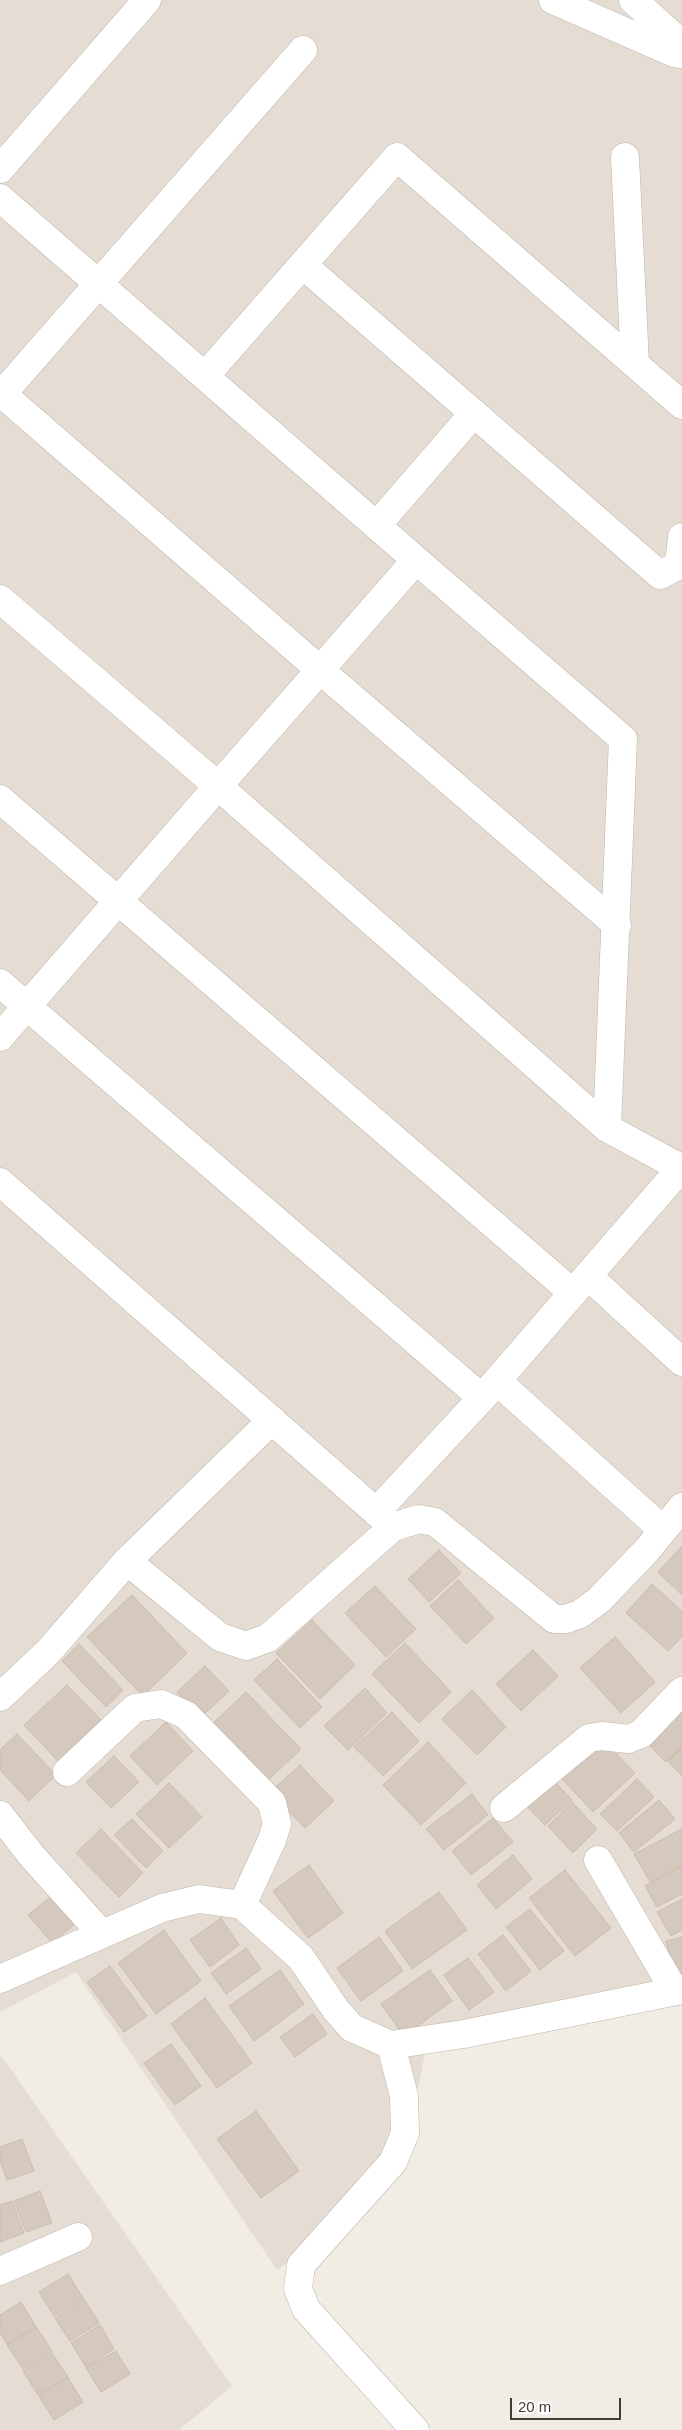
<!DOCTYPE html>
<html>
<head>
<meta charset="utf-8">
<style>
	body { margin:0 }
	#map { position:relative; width:682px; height:2430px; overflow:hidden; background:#f1ece4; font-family:Helvetica,sans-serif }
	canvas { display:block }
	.scale { position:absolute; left:510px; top:2398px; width:111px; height:22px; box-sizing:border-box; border:2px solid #433b35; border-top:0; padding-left:6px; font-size:15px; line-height:18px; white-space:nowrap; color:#433b35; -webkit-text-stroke:4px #fff; paint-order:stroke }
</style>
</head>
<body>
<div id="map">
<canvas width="682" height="2430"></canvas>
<div class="scale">20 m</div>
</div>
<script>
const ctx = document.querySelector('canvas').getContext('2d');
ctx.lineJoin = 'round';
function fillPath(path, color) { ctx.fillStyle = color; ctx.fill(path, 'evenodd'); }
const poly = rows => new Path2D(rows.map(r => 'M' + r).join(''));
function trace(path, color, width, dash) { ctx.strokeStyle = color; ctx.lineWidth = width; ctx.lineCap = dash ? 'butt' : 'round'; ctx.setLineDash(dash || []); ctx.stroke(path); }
fillPath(poly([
	[0,0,682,0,682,2005,425,2053,403,2164,330,2234,277,2270,76,1972,0,2012],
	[0,2054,232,2386,179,2430,0,2430]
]), '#e5ddd3');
const building = poly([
	[682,1546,682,1595,658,1572,682,1546],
	[439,1550,461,1573,429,1602,408,1579,439,1550],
	[458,1580,494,1618,466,1644,430,1606,458,1580],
	[652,1584,682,1611,682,1637,668,1651,626,1613,652,1584],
	[375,1586,416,1629,386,1657,345,1613,375,1586],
	[132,1595,187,1653,143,1696,87,1637,132,1595],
	[312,1620,355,1665,320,1699,276,1653,312,1620],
	[615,1637,655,1682,621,1713,580,1668,615,1637],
	[405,1643,451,1692,419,1723,372,1674,405,1643],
	[79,1644,123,1690,106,1707,62,1661,79,1644],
	[533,1650,558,1676,521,1711,496,1684,533,1650],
	[277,1659,322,1707,300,1728,254,1680,277,1659],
	[205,1666,229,1691,201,1717,177,1692,205,1666],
	[67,1685,101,1720,58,1761,24,1725,67,1685],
	[365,1688,387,1713,348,1750,324,1726,365,1688],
	[472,1690,506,1727,477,1755,442,1719,472,1690],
	[246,1692,301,1749,265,1783,210,1726,246,1692],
	[674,1703,682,1711,682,1746,666,1762,640,1736,674,1703],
	[392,1712,419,1741,383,1776,354,1747,392,1712],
	[166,1722,193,1751,157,1785,130,1756,166,1722],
	[17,1734,56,1775,29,1801,0,1770,0,1750,17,1734],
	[603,1740,635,1773,593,1812,562,1779,603,1740],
	[428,1742,466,1783,421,1825,383,1785,428,1742],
	[682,1747,682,1776,668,1761,682,1747],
	[114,1756,139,1782,111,1808,86,1782,114,1756],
	[300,1765,334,1801,305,1828,270,1792,300,1765],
	[548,1774,572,1800,545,1825,520,1799,548,1774],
	[637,1779,654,1797,617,1831,600,1814,637,1779],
	[169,1783,202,1817,169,1848,136,1814,169,1783],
	[472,1794,488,1815,444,1850,426,1829,472,1794],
	[659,1800,675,1819,634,1852,619,1833,659,1800],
	[572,1802,597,1829,573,1853,548,1826,572,1802],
	[493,1818,513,1842,471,1875,452,1851,493,1818],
	[132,1819,163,1851,146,1868,114,1835,132,1819],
	[101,1829,143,1873,119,1897,76,1853,101,1829],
	[682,1829,682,1865,650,1882,634,1854,682,1829],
	[513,1855,532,1879,496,1909,477,1885,513,1855],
	[309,1865,343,1913,308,1938,273,1891,309,1865],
	[682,1866,682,1894,657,1907,645,1886,682,1866],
	[565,1870,611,1928,575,1956,529,1898,565,1870],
	[439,1892,467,1930,412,1969,385,1931,439,1892],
	[54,1894,77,1922,52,1943,28,1915,54,1894],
	[682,1899,682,1930,671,1936,657,1912,682,1899],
	[530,1909,564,1951,540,1970,506,1927,530,1909],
	[221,1918,239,1945,210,1967,190,1940,221,1918],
	[164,1930,201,1981,156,2014,118,1963,164,1930],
	[503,1935,531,1971,506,1991,478,1954,503,1935],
	[379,1937,403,1971,361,2001,337,1968,379,1937],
	[682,1937,682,1976,675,1978,666,1941,682,1937],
	[246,1948,261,1969,226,1994,211,1973,246,1948],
	[468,1958,494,1992,469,2010,444,1975,468,1958],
	[110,1966,147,2016,124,2032,87,1982,110,1966],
	[280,1970,304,2004,254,2041,229,2006,280,1970],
	[430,1970,452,2001,404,2036,381,2004,430,1970],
	[205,1998,252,2063,217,2088,171,2024,205,1998],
	[313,2014,327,2034,295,2057,280,2037,313,2014],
	[171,2044,201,2086,175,2105,144,2063,171,2044],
	[256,2111,299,2171,261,2198,217,2139,256,2111],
	[22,2139,34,2171,7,2180,0,2161,0,2147,22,2139],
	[40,2191,52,2223,26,2232,14,2201,40,2191],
	[12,2201,24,2233,0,2242,0,2205,12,2201],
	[68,2274,83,2298,54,2316,39,2292,68,2274],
	[84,2299,99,2323,70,2341,55,2318,84,2299],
	[21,2302,36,2327,7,2344,0,2333,0,2315,21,2302],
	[100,2325,114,2349,86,2367,71,2343,100,2325],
	[37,2328,52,2351,23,2369,7,2345,37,2328],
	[116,2351,130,2374,101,2392,86,2368,116,2351],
	[52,2353,68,2377,38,2395,23,2371,52,2353],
	[68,2378,83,2402,54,2420,39,2396,68,2378]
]);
fillPath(building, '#d5c8bd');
trace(building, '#cdbcae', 1);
const minor = poly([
	[553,0,674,53,682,54],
	[633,0,682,44],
	[625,157,635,364],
	[0,169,147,0],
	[0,198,416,560,320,670,0,392],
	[303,265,660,575,679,565,682,537],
	[205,376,397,157,682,405],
	[2,394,303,50],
	[377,525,474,413],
	[416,560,623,739,607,1128],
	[0,599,218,786,320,670,617,925],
	[0,799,573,1293],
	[0,983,482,1398],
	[0,1037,218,786,607,1128,681,1168,482,1398,376,1512],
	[0,1182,390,1524],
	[588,1276,682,1362],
	[497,1381,663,1530],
	[127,1561,272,1420],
	[0,1697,48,1652,127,1561,220,1637,246,1646,268,1638,393,1527,419,1519,435,1522,554,1619,566,1619,580,1614,599,1600,647,1550,682,1507],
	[67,1772,135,1708,161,1704,186,1715,272,1803,277,1824,272,1840,242,1905],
	[504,1808,589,1738,602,1736,628,1739,641,1734,682,1691],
	[0,1815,31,1855,101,1933],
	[598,1860,674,1990],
	[391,2045,404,2096,405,2133,393,2162,301,2265,298,2289,306,2309,415,2430],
	[0,2271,78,2237]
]);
const tertiary = poly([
	[0,1979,162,1908,199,1899,242,1905,301,1958,336,2010,352,2028,391,2045,464,2034,682,1990]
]);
trace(minor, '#bfb5ab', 29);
trace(tertiary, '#bfb5ab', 29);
trace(minor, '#fff', 28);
trace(tertiary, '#fff', 28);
</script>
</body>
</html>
